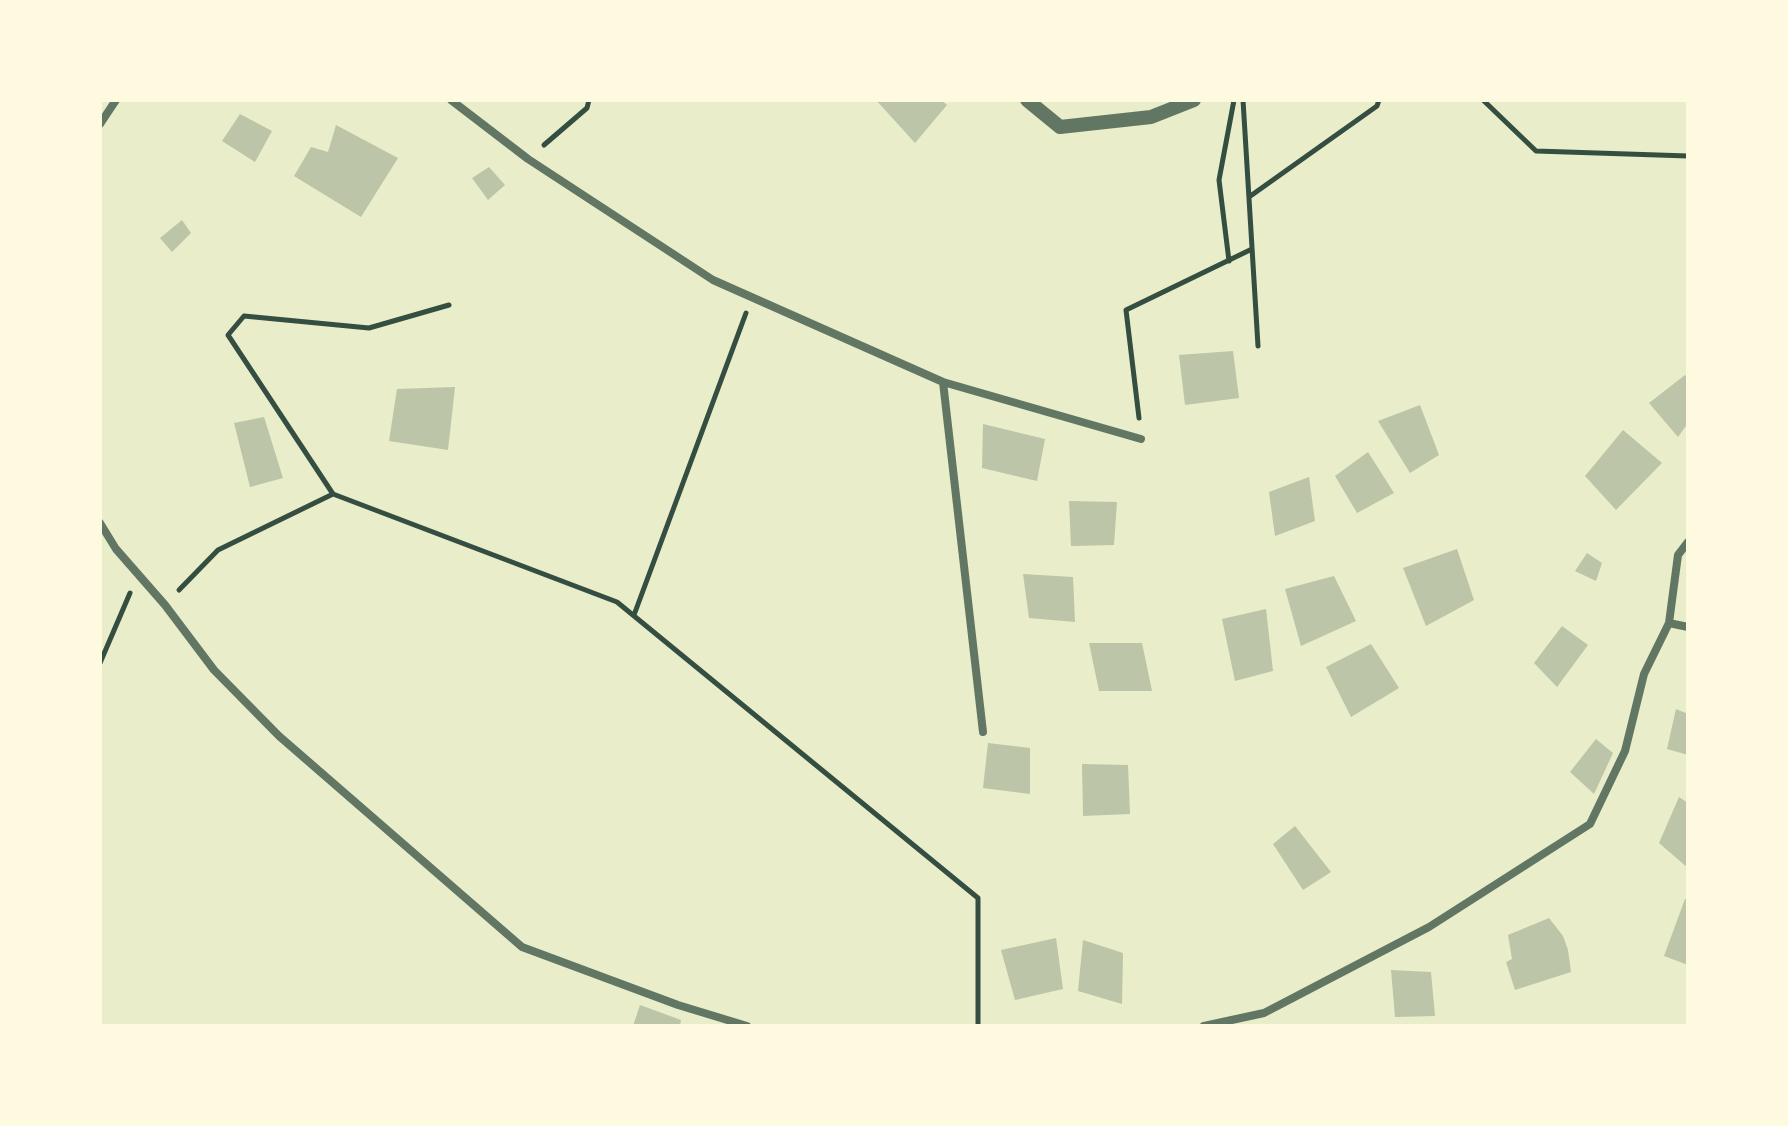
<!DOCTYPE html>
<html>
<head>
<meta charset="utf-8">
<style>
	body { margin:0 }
	#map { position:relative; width:1788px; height:1126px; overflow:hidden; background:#e9edc9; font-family:Poppins,sans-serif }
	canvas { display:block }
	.frame { position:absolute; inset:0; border:102px solid #fefae0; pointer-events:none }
</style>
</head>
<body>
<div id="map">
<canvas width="1788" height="1126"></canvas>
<div class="frame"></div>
</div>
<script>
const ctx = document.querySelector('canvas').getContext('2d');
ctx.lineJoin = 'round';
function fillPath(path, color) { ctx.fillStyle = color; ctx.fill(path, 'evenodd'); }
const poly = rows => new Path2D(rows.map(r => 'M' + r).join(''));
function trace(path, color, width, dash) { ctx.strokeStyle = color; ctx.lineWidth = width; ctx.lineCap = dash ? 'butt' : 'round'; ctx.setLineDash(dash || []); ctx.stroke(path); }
fillPath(poly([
	[876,100,941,100,947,105,915,143],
	[240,114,272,131,255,162,222,141],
	[336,125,398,158,361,217,294,176,311,147,328,152],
	[489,167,505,185,488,200,472,178],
	[182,220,191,233,172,252,160,238],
	[1233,351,1239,398,1185,405,1179,355],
	[1685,375,1688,379,1688,423,1678,437,1649,403],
	[455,387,448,450,389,441,397,389],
	[1420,405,1439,455,1410,473,1378,421],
	[264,417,283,478,250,487,234,423],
	[983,424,1045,439,1037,481,982,468],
	[1623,430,1662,463,1616,510,1585,476],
	[1368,452,1394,493,1357,513,1335,476],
	[1309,477,1315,521,1275,536,1269,492],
	[1069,501,1117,502,1114,545,1071,546],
	[1457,549,1474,600,1426,626,1403,568],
	[1587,553,1602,563,1596,581,1575,571],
	[1023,574,1073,577,1075,622,1029,618],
	[1334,576,1356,621,1301,646,1285,589],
	[1266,609,1273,671,1235,681,1222,619],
	[1562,626,1588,645,1557,687,1534,663],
	[1089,643,1142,643,1152,691,1099,691],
	[1371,644,1399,688,1351,717,1326,667],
	[1676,709,1688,714,1688,755,1667,749],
	[1596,739,1613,753,1594,794,1570,772],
	[988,743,1030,748,1030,794,983,788],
	[1082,764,1128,765,1130,814,1083,816],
	[1679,797,1688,803,1688,868,1659,843],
	[1295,826,1331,872,1303,890,1273,844],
	[1685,899,1688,900,1688,965,1664,956],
	[1549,918,1563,936,1568,950,1571,972,1515,990,1506,962,1512,959,1508,935],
	[1056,938,1063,989,1015,1000,1001,950],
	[1083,940,1123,953,1122,1004,1078,991],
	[1391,970,1431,972,1435,1016,1395,1017],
	[640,1005,681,1020,680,1026,633,1026]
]), '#bcc5a7');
trace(poly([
	[1243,100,1258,346],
	[1483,100,1536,151,1688,156],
	[544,145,587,108,589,100],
	[1249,197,1377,106,1379,100],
	[1229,261,1219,180,1234,100],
	[1139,418,1126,310,1252,249],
	[333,494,228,335,244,316,369,328,449,305],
	[179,590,218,550,333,494,617,602,978,898,978,1026],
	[634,615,746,313],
	[100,663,130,593]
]), '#344e41', 5);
trace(poly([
	[451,100,528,159,713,280,943,382,1141,439],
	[100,124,116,100],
	[943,382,983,732],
	[100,523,116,549,165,605,214,670,279,736,522,947,678,1005,747,1026],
	[1688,542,1678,555,1669,623,1688,627],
	[1204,1026,1264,1013,1429,927,1590,824,1625,751,1644,674,1669,623]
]), '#617663', 8);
trace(poly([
	[1027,100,1060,127,1151,117,1194,100]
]), '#617663', 14);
</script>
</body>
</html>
